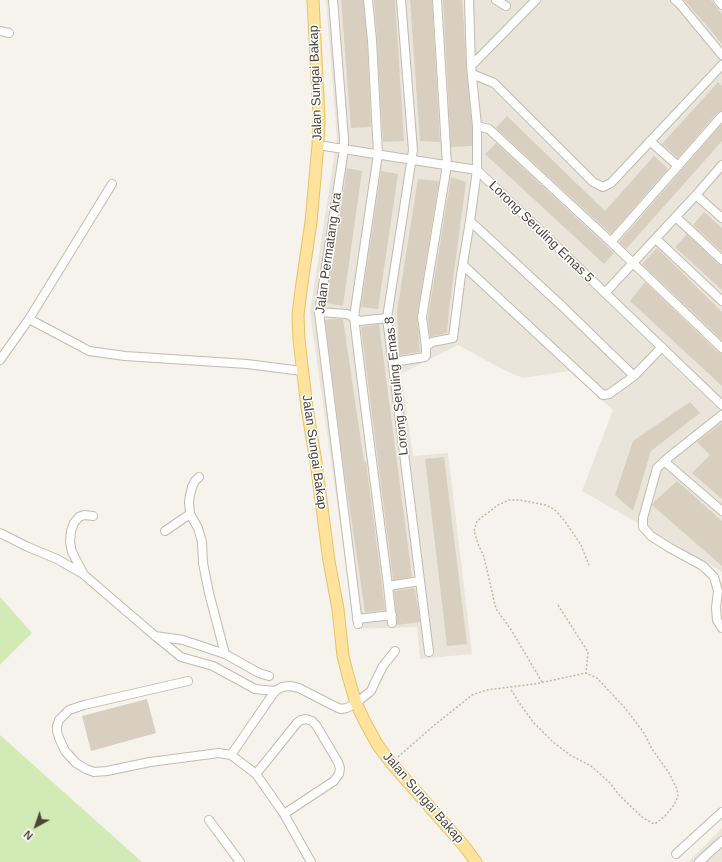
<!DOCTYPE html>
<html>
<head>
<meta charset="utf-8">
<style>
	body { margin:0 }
	#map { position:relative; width:722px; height:862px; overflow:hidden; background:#f6f3ec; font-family:Helvetica,sans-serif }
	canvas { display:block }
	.north { position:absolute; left:16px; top:806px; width:40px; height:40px; -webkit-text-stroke:3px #fff; paint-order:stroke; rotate:220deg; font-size:11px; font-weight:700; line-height:16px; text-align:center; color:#4b4439 }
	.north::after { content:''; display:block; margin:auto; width:14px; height:18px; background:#4b4439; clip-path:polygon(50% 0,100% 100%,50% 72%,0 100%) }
</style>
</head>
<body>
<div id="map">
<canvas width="722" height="862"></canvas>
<div class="north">N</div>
</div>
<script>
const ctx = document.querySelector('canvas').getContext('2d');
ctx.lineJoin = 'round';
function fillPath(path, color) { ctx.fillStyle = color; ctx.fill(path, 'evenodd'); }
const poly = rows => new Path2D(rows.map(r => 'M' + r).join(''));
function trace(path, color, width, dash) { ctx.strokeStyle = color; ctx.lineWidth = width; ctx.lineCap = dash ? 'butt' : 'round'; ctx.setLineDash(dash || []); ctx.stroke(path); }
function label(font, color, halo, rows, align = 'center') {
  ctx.font = font + ' Helvetica,sans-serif'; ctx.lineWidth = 3; ctx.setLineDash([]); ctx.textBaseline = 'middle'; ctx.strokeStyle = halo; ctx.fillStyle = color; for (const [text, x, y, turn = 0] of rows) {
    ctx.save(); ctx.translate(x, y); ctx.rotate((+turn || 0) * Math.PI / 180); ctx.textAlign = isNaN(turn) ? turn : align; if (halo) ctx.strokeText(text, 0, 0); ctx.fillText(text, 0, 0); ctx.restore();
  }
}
fillPath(poly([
	[326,0,722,0,722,572,582,491,613,410,569,371,523,378,504,370,458,345,401,374,413,456,448,453,472,654,420,659,417,627,355,629,310,313,337,138],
	[722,828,722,862,688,862]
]), '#eae5da');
fillPath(poly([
	[0,597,32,633,0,665],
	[0,735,142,862,0,862]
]), '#d2eab5');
fillPath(poly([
	[341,0,363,0,367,40,371,127,351,128],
	[374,0,395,0,404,141,383,142,377,39],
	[410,0,432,0,440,142,420,141],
	[443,0,462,0,464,27,466,66,472,126,472,146,451,147],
	[684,0,711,0,722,14,722,44,708,27],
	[718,82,722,86,722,111,718,112,678,158,662,144],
	[507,116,605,211,654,156,668,169,611,234,496,128],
	[722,124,722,141,626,249,619,242],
	[496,143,614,253,604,264,485,154],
	[347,168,362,171,343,306,326,303],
	[381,171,398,174,378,309,361,307],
	[451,177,466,182,449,310,447,333,430,337,428,317],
	[418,179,439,181,417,316,420,352,399,355,397,311],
	[704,212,722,228,722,252,693,225],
	[687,234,718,264,722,265,722,290,675,247],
	[657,248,722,312,722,340,642,264],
	[645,282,718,352,722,353,722,386,630,301],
	[333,319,343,319,364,462,366,461,385,610,365,612,343,463,325,320],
	[379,324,412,577,393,580,361,327],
	[690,402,700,413,651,451,633,511,615,495,633,441],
	[722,423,722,499,692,473,710,455,697,442],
	[444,457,467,644,447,646,425,459],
	[677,481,722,521,722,566,652,505,653,503],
	[414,588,414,589,415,589,420,622,397,625,397,615,396,612,394,591],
	[147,699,156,733,91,751,82,716]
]), '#d8cfc1');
const minor = poly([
	[333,0,344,139,344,149,319,312,358,624],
	[368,0,372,40,378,154,354,317,360,367,388,586,392,623],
	[401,0,413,150,387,318,429,652],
	[496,0,506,6],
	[675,0,679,3,722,55],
	[718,0,722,5],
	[0,31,9,33],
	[471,66,536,0],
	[472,74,494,83,593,182,603,187,611,183,722,65],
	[477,126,489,129,611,242,722,116],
	[650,141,678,166],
	[318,145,477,170,722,405],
	[696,195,722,218],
	[676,217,722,260],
	[470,221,563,307,634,376],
	[656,239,722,301],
	[611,242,722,348],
	[463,265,603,395,609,394,634,376,662,347],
	[605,293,696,195,722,165],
	[319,312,347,314,351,316,359,321,387,318],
	[29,319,80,346,89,351,125,356,247,364,302,371],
	[426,347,422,317,447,165,437,0],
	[0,360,29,319,112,184],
	[393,362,425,357,426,355,426,347,432,342,453,338,461,275,470,221,477,170,477,126,471,66,469,0],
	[722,415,669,457,657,468,643,518,643,527,651,536,670,548,703,566,714,577,718,591,716,608,717,620,722,628],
	[664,461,722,511],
	[199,477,195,481,192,487,190,495,189,502,190,514,198,528,202,542,203,563,209,593,225,654],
	[165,531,190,514],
	[0,533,28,547,57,559,83,574,154,635,181,657,213,666,255,689,275,691],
	[83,573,72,552,70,542,71,531,74,523,79,517,84,515,93,516],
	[388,586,420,581],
	[357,619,392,615],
	[155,636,183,640,225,654,259,673,269,676],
	[188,681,84,705,69,710,59,720,57,726,57,731,59,738,65,751,76,763,86,769,94,772,107,771,150,762,219,753,231,755,275,691,282,687,290,686,299,688,336,707,341,709,347,708,356,703,371,691,375,682,383,666,395,651],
	[231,755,256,774,284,814,311,862],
	[256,774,297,723,301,720,306,719,312,721,316,725,338,762,340,768,339,774,334,781,284,814],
	[209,820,240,862],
	[676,854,722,812],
	[699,862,722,841]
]);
const major = poly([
	[313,0,319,117,318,145,311,222,301,290,298,315,299,340,307,408,316,462,329,561,338,609,343,656,348,676,356,703,364,720,377,744,391,763,465,847,476,862]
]);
trace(minor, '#c2bbae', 10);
trace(major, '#e6c16a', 13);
trace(poly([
	[558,605,588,652,586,673],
	[542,682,510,628,496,609,484,557,478,544,474,531,477,521,498,505,509,500,519,500,546,505,555,510,564,520,581,545,589,565],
	[398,757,431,728,472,695,487,690,535,684,586,673,597,678,625,708,644,733,652,749,669,773,677,789,678,796,674,805,665,816,655,824,652,823,642,817,620,796,610,783,591,766,570,755,553,742,533,722,518,701,510,688]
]), '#c4b79f', 1.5, [2, 2]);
trace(minor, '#fff', 8);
trace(major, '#ffe39c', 11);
label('13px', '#4b4439', '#fff', [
	["Jalan Sungai Bakap",316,83,-92],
	["Lorong Seruling Emas 5",541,232,44],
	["Jalan Permatang Ara",329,253,-82],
	["Lorong Seruling Emas 8",397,386,-96],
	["Jalan Sungai Bakap",314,452,82],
	["Jalan Sungai Bakap",423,798,49]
]);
</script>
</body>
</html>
